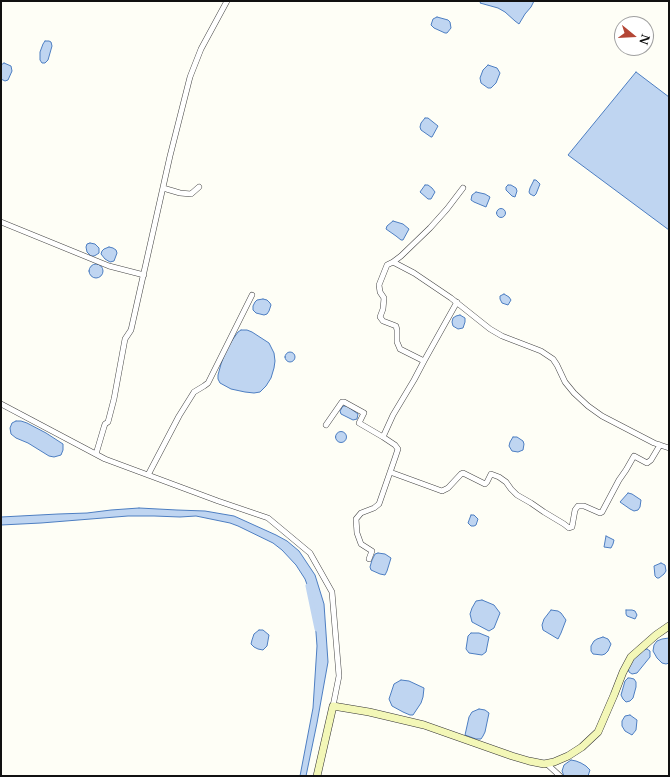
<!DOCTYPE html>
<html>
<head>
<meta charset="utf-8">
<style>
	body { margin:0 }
	#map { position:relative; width:670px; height:777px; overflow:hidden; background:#fefef6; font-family:"Libre Baskerville",serif }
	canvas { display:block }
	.frame { position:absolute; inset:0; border:2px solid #111; pointer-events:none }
	.north { position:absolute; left:614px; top:16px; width:40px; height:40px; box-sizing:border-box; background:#fff; border:1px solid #a0a0a0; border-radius:50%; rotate:108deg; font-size:11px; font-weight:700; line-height:16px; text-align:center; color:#111 }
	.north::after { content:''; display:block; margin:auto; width:14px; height:18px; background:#b44635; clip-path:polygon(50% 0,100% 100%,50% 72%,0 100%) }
</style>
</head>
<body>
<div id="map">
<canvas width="670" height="777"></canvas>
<div class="frame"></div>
<div class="north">N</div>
</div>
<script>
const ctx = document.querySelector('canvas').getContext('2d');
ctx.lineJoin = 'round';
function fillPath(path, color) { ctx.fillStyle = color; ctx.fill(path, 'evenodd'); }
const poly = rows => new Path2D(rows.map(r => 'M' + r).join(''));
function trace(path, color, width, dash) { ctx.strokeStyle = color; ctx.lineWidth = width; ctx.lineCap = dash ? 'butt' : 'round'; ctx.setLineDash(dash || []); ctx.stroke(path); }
const water = poly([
	[481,1,534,1,531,7,525,14,519,24,515,21,505,12,498,8,480,3,481,1],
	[437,17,448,20,450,22,451,28,447,33,445,33,434,28,431,25,433,19,437,17],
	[45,41,49,41,51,42,52,46,48,60,45,63,42,63,40,60,40,52,43,44,45,41],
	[4,63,11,66,12,71,8,80,5,81,1,79,1,65,4,63],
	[488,65,497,68,500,73,496,83,491,88,488,88,481,83,480,78,483,70,488,65],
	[636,72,669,97,669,230,568,155,636,72],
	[425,118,428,118,438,126,432,137,431,137,421,130,420,127,421,123,425,118],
	[534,180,536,180,540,184,536,194,534,196,530,194,529,192,530,188,534,180],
	[425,185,428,185,432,188,435,192,431,199,428,199,420,192,425,185],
	[508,185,511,185,516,188,517,191,515,197,512,196,506,190,506,187,508,185],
	[476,192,485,194,490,197,486,207,474,202,471,200,472,195,476,192],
	'496.5 213a4.5 4.5 0 1 1 9 0a4.5 4.5 0 1 1-9 0Z',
	[393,221,403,224,409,229,403,240,401,240,396,236,386,229,387,226,393,221],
	[90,243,95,244,99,248,99,253,96,255,94,256,91,256,87,252,86,247,87,244,90,243],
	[109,247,113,248,116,250,117,253,114,261,110,262,105,259,101,254,102,251,104,249,109,247],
	'89 271a7 7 0 1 1 14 0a7 7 0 1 1-14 0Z',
	[504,294,509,297,511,300,508,305,502,303,500,299,500,296,504,294],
	[263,299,267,300,270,303,271,305,269,311,267,314,264,315,256,313,253,310,253,306,255,302,257,300,263,299],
	[460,315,465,318,465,322,463,328,458,329,453,326,452,322,453,318,456,316,460,315],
	[241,330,247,330,252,332,269,343,274,353,275,361,274,368,271,378,266,386,260,392,254,393,245,392,231,389,220,383,218,379,218,375,221,364,226,350,233,339,238,332,241,330],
	'285 357a5 5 0 1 1 10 0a5 5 0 1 1-10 0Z',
	[343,406,347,406,358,414,357,419,353,420,341,414,340,411,343,406],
	[16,421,21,421,27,423,46,433,63,444,63,450,61,455,54,457,49,456,28,443,16,438,11,434,10,428,12,423,16,421],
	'335.5 437a5.5 5.5 0 1 1 11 0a5.5 5.5 0 1 1-11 0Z',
	[513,437,517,437,523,441,524,444,523,450,518,452,512,451,509,446,510,442,513,437],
	[628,493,632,494,641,500,640,507,638,510,634,511,630,509,620,502,628,493],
	[139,508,177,510,205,511,234,516,276,535,287,541,299,551,315,575,324,604,328,662,317,723,306,776,300,776,313,708,317,646,315,619,312,598,305,579,296,565,282,550,273,543,238,526,230,523,196,516,180,517,154,516,128,516,41,523,1,525,1,517,58,514,87,513,111,510,139,508],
	[471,515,474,515,478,519,476,525,474,526,471,526,468,523,471,515],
	[606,536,614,540,613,544,611,548,604,547,606,536],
	[378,553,385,554,391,558,387,571,385,575,380,574,371,570,370,567,372,560,375,554,378,553],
	[661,563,665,565,666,571,664,574,659,578,657,578,655,576,654,566,661,563],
	[482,600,494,605,500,613,494,628,489,631,472,622,470,614,472,608,476,601,482,600],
	[551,610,558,611,561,613,566,620,561,633,558,639,543,630,542,625,544,619,551,610],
	[626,610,632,610,635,611,637,615,635,619,627,616,626,614,626,610],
	[259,630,263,630,269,635,267,646,263,650,258,649,254,647,251,644,252,640,254,634,259,630],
	[471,633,479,633,489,637,486,652,482,655,469,653,466,649,468,636,471,633],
	[603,637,608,639,611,644,608,651,605,654,602,655,593,654,591,651,591,646,594,641,597,639,603,637],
	[669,638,669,663,666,664,662,663,657,658,653,651,654,645,657,641,662,639,669,638],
	[647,649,650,651,650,657,637,673,632,674,629,672,628,668,630,663,643,650,647,649],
	[628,678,630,678,634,679,636,682,636,687,633,698,630,701,626,702,623,699,621,695,625,681,628,678],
	[401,680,409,681,424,688,423,697,421,703,413,715,410,715,403,712,392,706,389,699,394,684,401,680],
	[479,709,485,710,489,713,485,732,483,736,481,739,476,739,465,735,469,717,472,712,479,709],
	[630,715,637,720,636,730,632,735,625,731,622,726,622,721,625,716,630,715],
	[571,760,576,761,581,763,586,766,590,770,588,776,564,776,562,771,564,765,571,760]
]);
fillPath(water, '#bfd5f1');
trace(water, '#4d7ec1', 1);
trace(poly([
	[308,586,317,629]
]), '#bfd5f1', 5);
const street = poly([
	[163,188,180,193,191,194,199,187],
	[1,222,109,266,144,275],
	[393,262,401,256,430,228,447,209,463,188],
	[424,361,457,302],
	[1,404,105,459,218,501,268,518,310,553,332,592,339,676,333,706],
	[326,425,342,402,344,402,364,413,359,423,383,437,393,415,414,380,424,361,400,349,397,342,397,330,396,326,383,321,380,317,383,309,384,298,380,292,379,285,387,265,393,262,414,273,451,298,490,329,502,336,541,351,553,359,557,365,565,382,574,393,588,406,602,416,654,443,669,448],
	[96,454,104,427,105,424,108,422,114,399,125,339,131,330,170,156,190,77,201,49,227,1],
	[390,472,442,491,448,488,461,474,463,473,485,484,487,482,491,474,499,477,506,482,511,489,517,495,531,503,544,512,564,524,569,528,572,527,575,510,578,506,584,506,600,513,602,512,619,480,626,470,634,456,647,463,651,460,660,445],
	[148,475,179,416,194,392,204,386,208,383,252,295],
	[369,559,372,551,361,544,357,533,356,519,361,513,374,508,379,504,395,458,398,449,395,445,383,437],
	[547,764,560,776]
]);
const secondary = poly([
	[317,776,333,706,369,712,424,725,512,756,529,761,544,764,554,762,568,756,582,747,598,732,614,695,623,672,631,657,656,635,669,626]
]);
trace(street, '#444', 6);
trace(secondary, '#333', 8);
trace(street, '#fff', 5);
trace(secondary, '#f3f7b7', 7);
</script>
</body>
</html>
